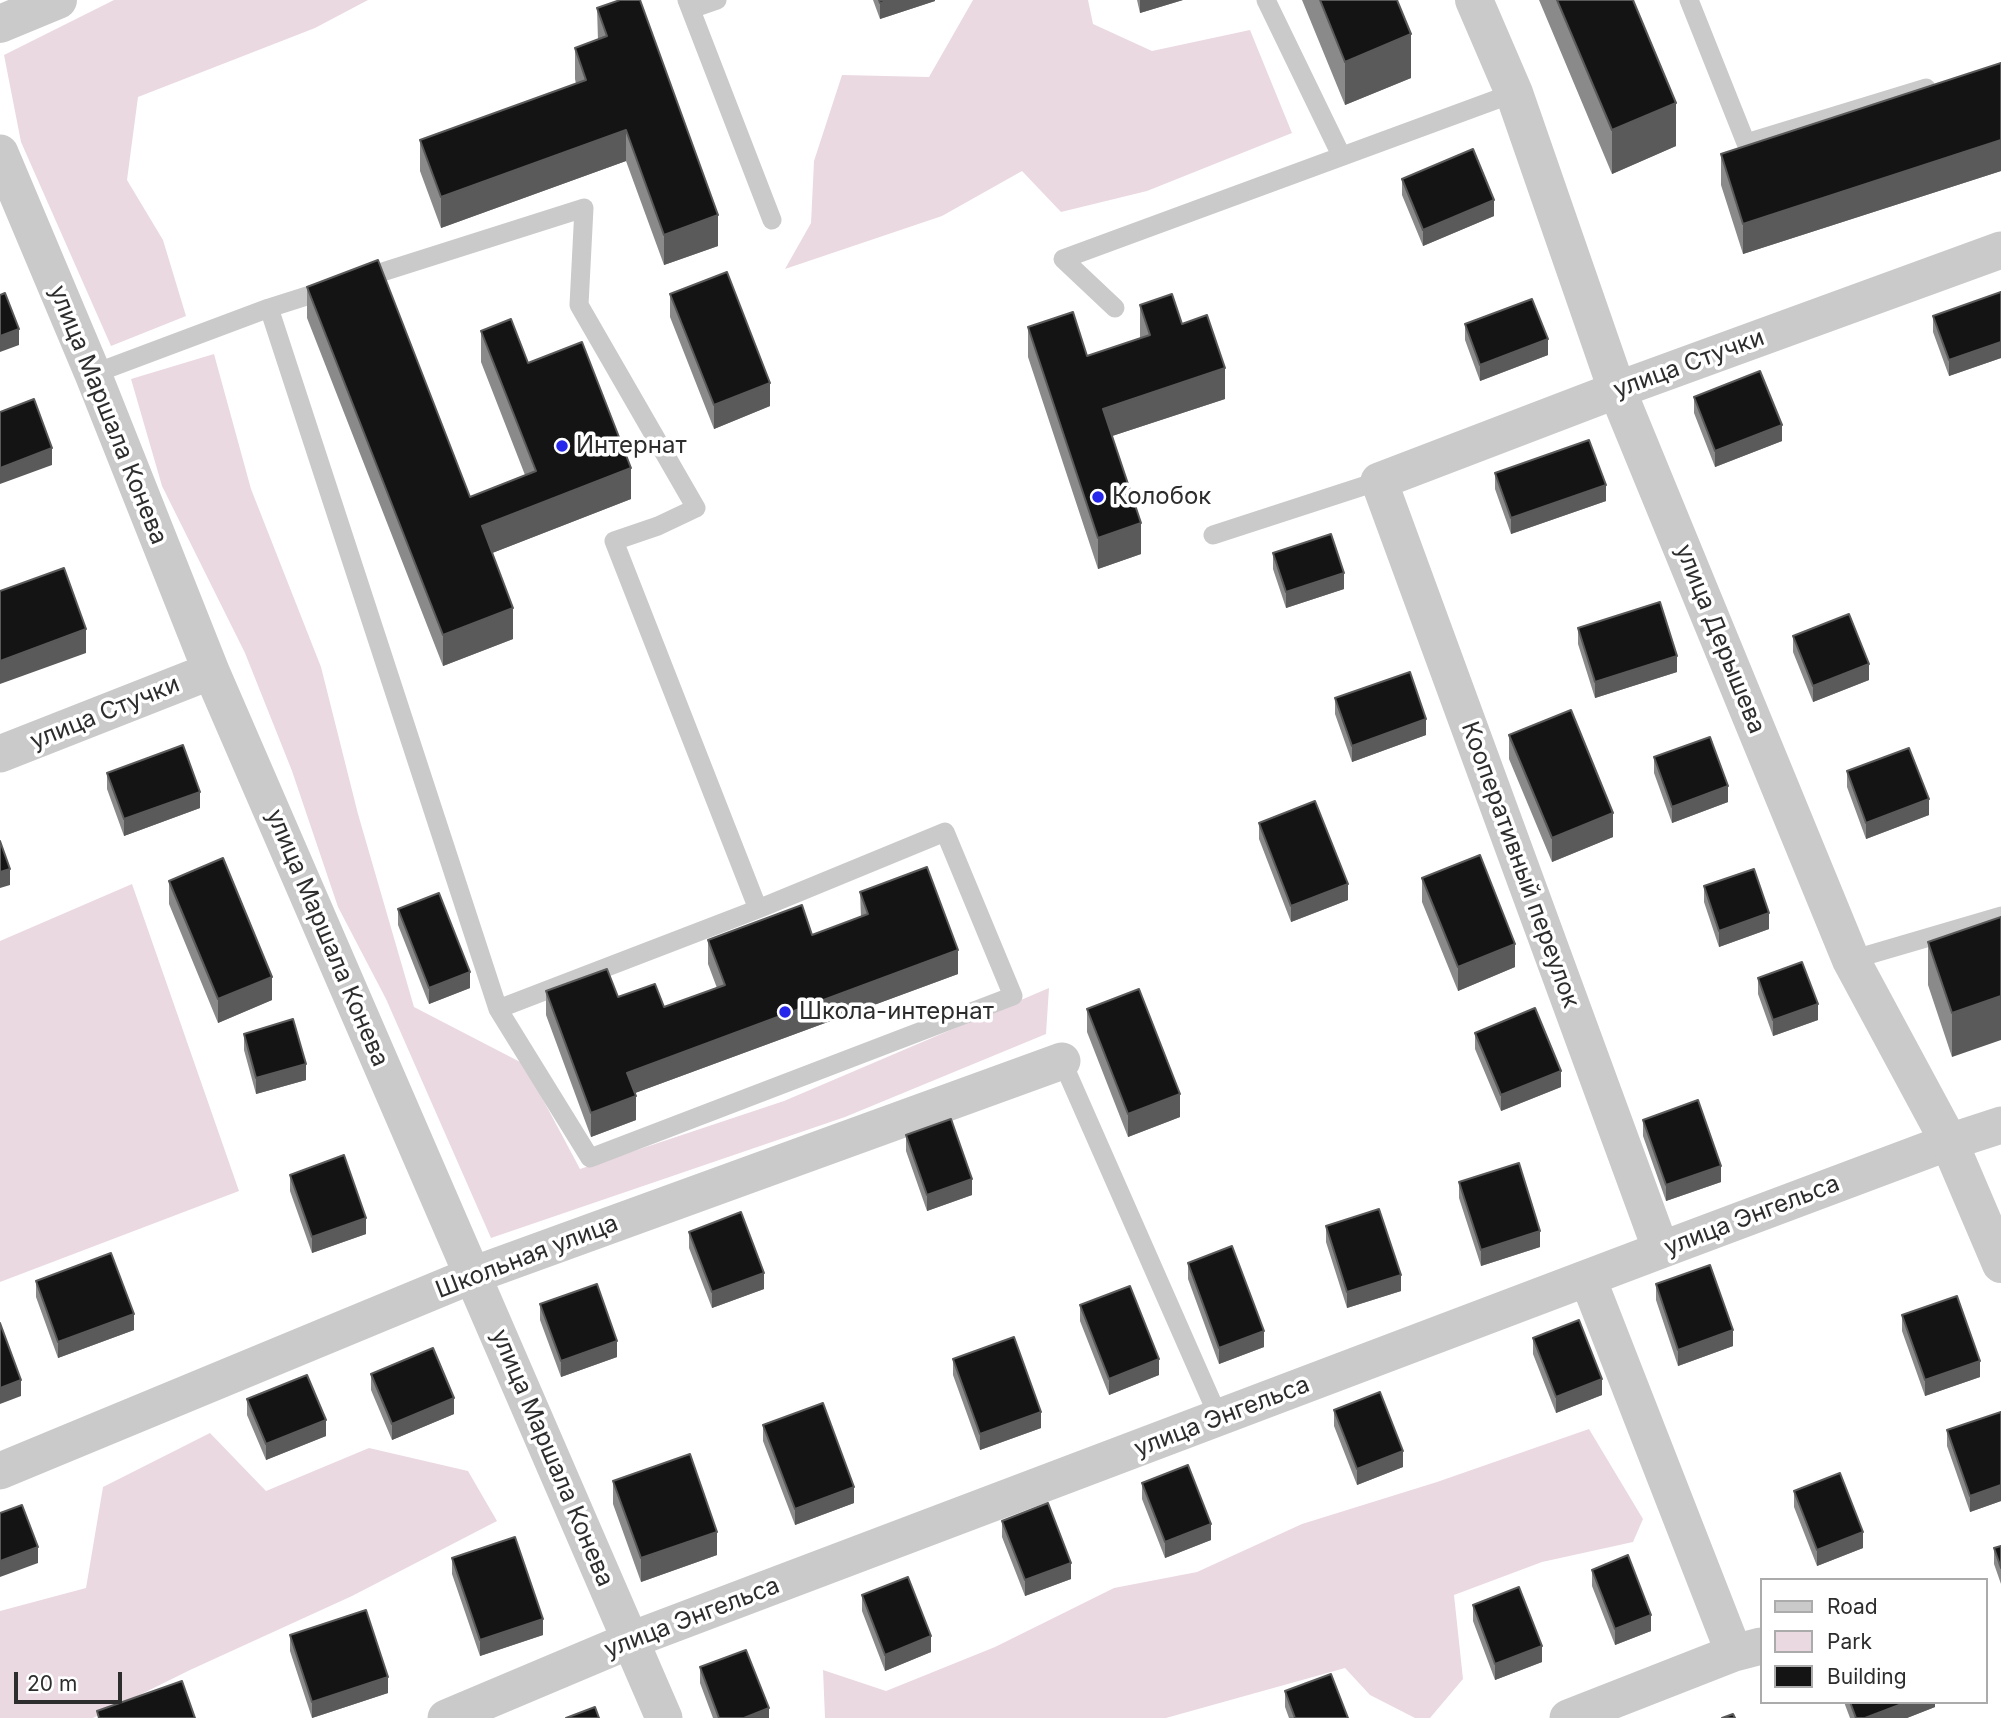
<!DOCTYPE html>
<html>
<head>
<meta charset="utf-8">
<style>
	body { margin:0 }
	#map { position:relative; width:2001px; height:1718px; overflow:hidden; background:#fff; font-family:Inter,sans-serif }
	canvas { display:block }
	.legend { position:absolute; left:1760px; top:1578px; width:228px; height:126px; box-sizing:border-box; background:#fff; border:2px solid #ababab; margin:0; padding:9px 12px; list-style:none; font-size:21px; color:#2d2d2d }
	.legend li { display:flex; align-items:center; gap:14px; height:35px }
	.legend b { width:35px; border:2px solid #ababab }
	.scale { position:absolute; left:14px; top:1672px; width:108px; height:32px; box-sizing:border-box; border:4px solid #2d2d2d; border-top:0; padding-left:9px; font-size:21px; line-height:24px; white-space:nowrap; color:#2d2d2d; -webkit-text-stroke:5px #fff; paint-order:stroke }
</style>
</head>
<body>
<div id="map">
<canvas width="2001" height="1718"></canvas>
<ul class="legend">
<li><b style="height:9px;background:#cacaca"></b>Road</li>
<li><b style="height:19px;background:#ebd9e2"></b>Park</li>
<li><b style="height:19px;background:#141414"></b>Building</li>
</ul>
<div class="scale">20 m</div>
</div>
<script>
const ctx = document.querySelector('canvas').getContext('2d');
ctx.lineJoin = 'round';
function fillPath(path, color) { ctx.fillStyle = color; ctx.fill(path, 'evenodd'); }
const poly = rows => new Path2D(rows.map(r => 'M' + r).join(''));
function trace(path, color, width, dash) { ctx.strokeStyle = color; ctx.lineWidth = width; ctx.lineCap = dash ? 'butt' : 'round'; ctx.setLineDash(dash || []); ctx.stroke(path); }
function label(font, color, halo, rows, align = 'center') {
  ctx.font = font + ' Inter,sans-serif'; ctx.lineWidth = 7; ctx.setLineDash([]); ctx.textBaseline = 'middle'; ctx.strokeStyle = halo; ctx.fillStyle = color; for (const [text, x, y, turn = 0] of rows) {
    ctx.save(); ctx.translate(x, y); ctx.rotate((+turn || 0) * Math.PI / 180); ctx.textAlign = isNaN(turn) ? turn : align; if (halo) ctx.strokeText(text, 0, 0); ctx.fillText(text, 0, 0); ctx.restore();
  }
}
fillPath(poly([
	[114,0,368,0,315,28,138,97,127,180,163,240,186,316,111,346,21,142,4,55],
	[973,0,1088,0,1093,24,1152,51,1250,30,1292,133,1147,191,1061,212,1022,171,942,216,785,269,811,223,814,161,842,75,929,77],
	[214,354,251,489,321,667,358,814,414,1007,524,1064,580,1169,784,1101,1049,988,1046,1034,845,1117,491,1238,386,999,338,907,292,771,245,653,162,486,131,379],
	[132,884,239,1191,0,1282,0,941],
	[1589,1429,1643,1519,1633,1542,1542,1562,1454,1595,1463,1679,1430,1718,1415,1718,1370,1695,1345,1668,1166,1718,825,1718,823,1670,886,1691,995,1647,1114,1588,1197,1572,1302,1524,1437,1482],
	[210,1433,266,1491,369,1448,468,1471,497,1521,352,1596,190,1670,93,1718,0,1718,0,1611,86,1588,103,1487]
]), '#ebd9e2');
trace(poly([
	[687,0,772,220],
	[1266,0,1341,155],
	[1689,0,1746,143,1926,88],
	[691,9,717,0],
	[269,308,498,1009,590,1158,1013,996,945,832,758,909,498,1009],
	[1115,308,1063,259,1514,93],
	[93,374,269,308,584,208,579,305,696,508,658,526,614,541,758,909],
	[1213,535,1379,481],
	[1851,960,2001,916],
	[1062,1061,1219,1418]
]), '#cacaca', 19);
trace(poly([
	[0,153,93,374,211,671,664,1718],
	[0,754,211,671],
	[1661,1250,1379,481,1617,390,2001,250],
	[1588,1279,1734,1653],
	[0,1471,473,1275,1062,1061],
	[446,1718,631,1640,1661,1250,1949,1142,2001,1125],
	[1568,1718,1734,1653,1761,1646]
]), '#cacaca', 37);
trace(poly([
	[1474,0,1514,93,1617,390,1851,960,1949,1142,2001,1264],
	[0,24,58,0]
]), '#cacaca', 38);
fillPath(poly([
	[873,0,935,0,935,1,880,19],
	[1137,0,1183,0,1140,13],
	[1302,0,1397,0,1411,78,1345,105],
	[1539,0,1633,0,1676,146,1612,174],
	[597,8,718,246,664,265,626,161,441,228,420,171,420,140,576,84,575,79,575,48,598,40],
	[2001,63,2001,171,1743,254,1721,185,1721,154],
	[1402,179,1494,216,1423,246,1402,195],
	[307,287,470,497,525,475,481,362,481,331,528,363,631,499,492,553,513,639,443,666,307,318],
	[2001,292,2001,358,1949,376,1933,332,1933,316],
	[670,294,770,406,714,429,670,317],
	[1140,305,1182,324,1225,399,1112,436,1141,554,1098,569,1028,357,1028,327,1087,356,1140,338],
	[1465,324,1548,355,1480,381,1465,340],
	[1694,397,1782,441,1715,467,1694,413],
	[1495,473,1606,501,1511,534,1495,489],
	[1273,553,1344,589,1286,608,1273,569],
	[1578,628,1677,672,1595,698,1578,644],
	[1793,636,1869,680,1813,702,1793,652],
	[1335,698,1426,735,1352,762,1335,714],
	[1509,735,1613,837,1552,862,1509,759],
	[1654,757,1728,802,1672,823,1654,773],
	[1847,771,1929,815,1866,839,1847,787],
	[107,773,200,808,124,836,107,789],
	[1259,823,1348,900,1291,922,1259,839],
	[1422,878,1515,967,1458,991,1422,902],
	[169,881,272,1000,218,1023,169,904],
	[1704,886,1769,929,1719,947,1704,902],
	[860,892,958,974,635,1093,636,1120,591,1137,546,1015,546,991,618,997,664,1007,717,988,708,964,708,940,812,935,861,917],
	[398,909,470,988,429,1004,398,925],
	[2001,917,1952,1057,1928,985,1928,942],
	[1758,978,1818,1020,1773,1036,1758,994],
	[1087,1009,1180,1117,1128,1137,1087,1032],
	[1475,1033,1561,1087,1501,1111,1475,1049],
	[244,1034,306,1080,256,1094,244,1050],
	[1643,1120,1721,1182,1666,1201,1643,1136],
	[906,1135,972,1195,927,1211,906,1151],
	[290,1175,366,1234,312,1253,290,1191],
	[1459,1182,1540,1247,1481,1266,1459,1198],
	[1326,1226,1401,1291,1347,1308,1326,1242],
	[689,1232,764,1289,712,1308,689,1248],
	[1188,1263,1264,1347,1219,1364,1188,1279],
	[36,1281,134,1330,58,1358,36,1297],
	[1656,1284,1733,1346,1678,1366,1656,1300],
	[540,1304,617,1357,561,1377,540,1320],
	[1080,1305,1159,1375,1109,1395,1080,1321],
	[1902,1315,1980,1377,1925,1396,1902,1331],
	[1533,1338,1602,1395,1556,1413,1533,1354],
	[953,1359,1041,1428,980,1450,953,1375],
	[371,1374,454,1414,392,1440,371,1390],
	[247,1399,326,1436,266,1460,247,1415],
	[1334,1410,1403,1467,1357,1485,1334,1426],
	[2001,1412,2001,1501,1970,1512,1947,1446,1947,1430],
	[763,1425,854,1503,795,1525,763,1441],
	[613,1481,717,1555,641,1582,613,1504],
	[1142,1483,1211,1540,1165,1558,1142,1499],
	[1794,1491,1863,1548,1817,1566,1794,1507],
	[1002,1521,1071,1579,1025,1596,1002,1537],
	[2001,1546,2001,1584,1994,1564,1994,1548],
	[452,1558,543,1635,480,1656,452,1574],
	[1592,1570,1651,1631,1615,1645,1592,1586],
	[862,1595,931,1652,885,1671,862,1611],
	[1473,1605,1542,1662,1495,1680,1473,1621],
	[290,1635,388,1693,312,1718,290,1651],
	[700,1667,769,1718,713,1718,700,1683],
	[1285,1691,1348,1718,1289,1718,1285,1707],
	[1844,1702,1935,1702,1935,1707,1907,1718,1850,1718]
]), '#8a8a8a');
fillPath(poly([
	[890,0,935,0,935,1,880,19,880,3],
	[1140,0,1183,0,1140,13],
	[1411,34,1411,78,1345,105,1345,62],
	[1676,103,1676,146,1612,174,1612,130],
	[626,130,626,161,441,228,441,197],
	[2001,140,2001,171,1743,254,1743,224],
	[1494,200,1494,216,1423,246,1423,230],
	[718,215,718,246,664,265,664,235],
	[19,329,19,345,0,352,0,336],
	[1548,339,1548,355,1480,381,1480,365],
	[2001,342,2001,358,1949,376,1949,360],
	[1225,368,1225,399,1103,439,1103,409],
	[770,383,770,406,714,429,714,405],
	[1782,425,1782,441,1715,467,1715,451],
	[52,448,52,465,0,484,0,468],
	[631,468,631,499,482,557,482,526],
	[1606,485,1606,501,1511,534,1511,518],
	[1141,523,1141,554,1098,569,1098,538],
	[1344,573,1344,589,1286,608,1286,592],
	[513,608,513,639,443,666,443,635],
	[86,629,86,653,0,684,0,661],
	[1677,656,1677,672,1595,698,1595,682],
	[1869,664,1869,680,1813,702,1813,686],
	[1426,719,1426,735,1352,762,1352,746],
	[1728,786,1728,802,1672,823,1672,807],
	[200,792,200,808,124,836,124,819],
	[1929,799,1929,815,1866,839,1866,823],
	[1613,813,1613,837,1552,862,1552,838],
	[10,869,10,885,0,888,0,872],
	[1348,884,1348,900,1291,922,1291,906],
	[1769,913,1769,929,1719,947,1719,931],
	[1515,944,1515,967,1458,991,1458,967],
	[958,950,958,974,627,1096,627,1073],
	[470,972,470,988,429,1004,429,988],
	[272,977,272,1000,218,1023,218,999],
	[2001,996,2001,1040,1952,1057,1952,1013],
	[1818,1004,1818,1020,1773,1036,1773,1020],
	[306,1064,306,1080,256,1094,256,1078],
	[1561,1071,1561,1087,1501,1111,1501,1095],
	[1180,1094,1180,1117,1128,1137,1128,1114],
	[636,1096,636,1120,591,1137,591,1113],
	[1721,1166,1721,1182,1666,1201,1666,1185],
	[972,1179,972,1195,927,1211,927,1195],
	[366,1218,366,1234,312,1253,312,1237],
	[1540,1231,1540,1247,1481,1266,1481,1250],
	[764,1273,764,1289,712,1308,712,1292],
	[1401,1275,1401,1291,1347,1308,1347,1292],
	[134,1314,134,1330,58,1358,58,1342],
	[1733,1330,1733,1346,1678,1366,1678,1350],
	[1264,1331,1264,1347,1219,1364,1219,1348],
	[617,1341,617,1357,561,1377,561,1361],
	[1159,1359,1159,1375,1109,1395,1109,1379],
	[1980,1361,1980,1377,1925,1396,1925,1380],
	[1602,1379,1602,1395,1556,1413,1556,1397],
	[21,1380,21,1396,0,1404,0,1388],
	[454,1398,454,1414,392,1440,392,1424],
	[1041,1412,1041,1428,980,1450,980,1434],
	[326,1420,326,1436,266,1460,266,1444],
	[1403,1451,1403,1467,1357,1485,1357,1469],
	[2001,1485,2001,1501,1970,1512,1970,1496],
	[854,1487,854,1503,795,1525,795,1509],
	[1211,1524,1211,1540,1165,1558,1165,1542],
	[717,1532,717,1555,641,1582,641,1558],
	[1863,1532,1863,1548,1817,1566,1817,1550],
	[38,1547,38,1563,0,1577,0,1561],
	[1071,1563,1071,1579,1025,1596,1025,1580],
	[1651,1615,1651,1631,1615,1645,1615,1629],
	[543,1619,543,1635,480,1656,480,1640],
	[931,1636,931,1652,885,1671,885,1655],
	[1542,1646,1542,1662,1495,1680,1495,1664],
	[388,1677,388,1693,312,1718,312,1702],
	[1907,1702,1935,1702,1935,1707,1907,1718,1865,1718],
	[769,1708,769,1718,744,1718]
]), '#5a5a5a');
const building = poly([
	[620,0,640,0,718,215,664,235,626,130,441,197,420,140,586,80,575,48,607,36,597,8,620,0],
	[879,0,890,0,880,3,879,0],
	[1320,0,1397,0,1411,34,1345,62,1320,0],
	[1557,0,1633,0,1676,103,1612,130,1557,0],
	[2001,63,2001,140,1743,224,1721,154,2001,63],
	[1473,149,1494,200,1423,230,1402,179,1473,149],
	[378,260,470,497,536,471,481,331,511,319,528,363,582,342,631,468,482,526,513,608,443,635,307,287,378,260],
	[727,272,770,383,714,405,670,294,727,272],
	[2001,292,2001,342,1949,360,1933,316,2001,292],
	[5,293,19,329,0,336,0,295,5,293],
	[1172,294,1182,324,1207,315,1225,368,1103,409,1141,523,1098,538,1028,327,1073,312,1087,356,1150,335,1140,305,1172,294],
	[1532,299,1548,339,1480,365,1465,324,1532,299],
	[1760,371,1782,425,1715,451,1694,397,1760,371],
	[34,399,52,448,0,468,0,412,34,399],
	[1589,440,1606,485,1511,518,1495,473,1589,440],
	[1331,534,1344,573,1286,592,1273,553,1331,534],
	[64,568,86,629,0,661,0,591,64,568],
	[1660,602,1677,656,1595,682,1578,628,1660,602],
	[1849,614,1869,664,1813,686,1793,636,1849,614],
	[1410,672,1426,719,1352,746,1335,698,1410,672],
	[1571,710,1613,813,1552,838,1509,735,1571,710],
	[1710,737,1728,786,1672,807,1654,757,1710,737],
	[183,745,200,792,124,819,107,773,183,745],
	[1909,748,1929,799,1866,823,1847,771,1909,748],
	[1315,801,1348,884,1291,906,1259,823,1315,801],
	[0,841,10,869,0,872,0,841],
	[1480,855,1515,944,1458,967,1422,878,1480,855],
	[223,858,272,977,218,999,169,881,223,858],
	[927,867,958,950,627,1073,636,1096,591,1113,546,991,607,969,618,997,655,984,664,1007,725,985,708,940,802,905,812,935,868,914,860,892,927,867],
	[1754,869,1769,913,1719,931,1704,886,1754,869],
	[439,893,470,972,429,988,398,909,439,893],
	[2001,917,2001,996,1952,1013,1928,942,2001,917],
	[1802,962,1818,1004,1773,1020,1758,978,1802,962],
	[1139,989,1180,1094,1128,1114,1087,1009,1139,989],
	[1535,1008,1561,1071,1501,1095,1475,1033,1535,1008],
	[293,1019,306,1064,256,1078,244,1034,293,1019],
	[1698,1100,1721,1166,1666,1185,1643,1120,1698,1100],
	[951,1119,972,1179,927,1195,906,1135,951,1119],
	[344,1155,366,1218,312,1237,290,1175,344,1155],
	[1519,1163,1540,1231,1481,1250,1459,1182,1519,1163],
	[1379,1209,1401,1275,1347,1292,1326,1226,1379,1209],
	[741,1212,764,1273,712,1292,689,1232,741,1212],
	[1232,1246,1264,1331,1219,1348,1188,1263,1232,1246],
	[111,1253,134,1314,58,1342,36,1281,111,1253],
	[1710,1265,1733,1330,1678,1350,1656,1284,1710,1265],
	[597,1284,617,1341,561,1361,540,1304,597,1284],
	[1130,1286,1159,1359,1109,1379,1080,1305,1130,1286],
	[1957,1296,1980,1361,1925,1380,1902,1315,1957,1296],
	[1579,1320,1602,1379,1556,1397,1533,1338,1579,1320],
	[0,1323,21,1380,0,1388,0,1323],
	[1014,1337,1041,1412,980,1434,953,1359,1014,1337],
	[433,1348,454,1398,392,1424,371,1374,433,1348],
	[307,1375,326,1420,266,1444,247,1399,307,1375],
	[1380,1392,1403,1451,1357,1469,1334,1410,1380,1392],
	[823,1403,854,1487,795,1509,763,1425,823,1403],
	[2001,1412,2001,1485,1970,1496,1947,1430,2001,1412],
	[690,1454,717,1532,641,1558,613,1481,690,1454],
	[1188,1465,1211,1524,1165,1542,1142,1483,1188,1465],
	[1840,1473,1863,1532,1817,1550,1794,1491,1840,1473],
	[1048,1503,1071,1563,1025,1580,1002,1521,1048,1503],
	[22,1505,38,1547,0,1561,0,1513,22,1505],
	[515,1537,543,1619,480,1640,452,1558,515,1537],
	[2001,1546,2001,1568,1994,1548,2001,1546],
	[1628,1555,1651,1615,1615,1629,1592,1570,1628,1555],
	[908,1577,931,1636,885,1655,862,1595,908,1577],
	[1519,1587,1542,1646,1495,1664,1473,1605,1519,1587],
	[366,1610,388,1677,312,1702,290,1635,366,1610],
	[746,1650,769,1708,744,1718,719,1718,700,1667,746,1650],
	[1331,1674,1348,1718,1295,1718,1285,1691,1331,1674],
	[182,1681,195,1718,99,1718,97,1711,182,1681],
	[1850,1702,1907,1702,1865,1718,1856,1718,1850,1702],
	[595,1707,599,1718,566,1718,595,1707],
	[1733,1714,1735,1718,1722,1718,1733,1714]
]);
fillPath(building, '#141414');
trace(building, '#5a5a5a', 2);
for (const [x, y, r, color] of [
	[562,446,7,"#2727ec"],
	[1098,497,7,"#2727ec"],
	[785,1012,7,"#2727ec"]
]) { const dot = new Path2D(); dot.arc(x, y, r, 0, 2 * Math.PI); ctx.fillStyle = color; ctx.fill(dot); trace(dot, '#fff', 2.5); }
label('24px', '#2d2d2d', '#fff', [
	["улица Стучки",1689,364,-20],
	["улица Маршала Конева",108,415,68],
	["улица Дерышева",1720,639,68],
	["улица Стучки",105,713,-22],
	["Кооперативный переулок",1520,865,70],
	["улица Маршала Конева",327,938,67],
	["улица Энгельса",1752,1216,-21],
	["Школьная улица",527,1257,-21],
	["улица Энгельса",1222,1417,-21],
	["улица Маршала Конева",552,1458,67],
	["улица Энгельса",692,1618,-21]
]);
label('24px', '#2d2d2d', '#fff', [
	["Интернат",576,446],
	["Колобок",1112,497],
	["Школа-интернат",799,1012]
], 'left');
</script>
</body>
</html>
